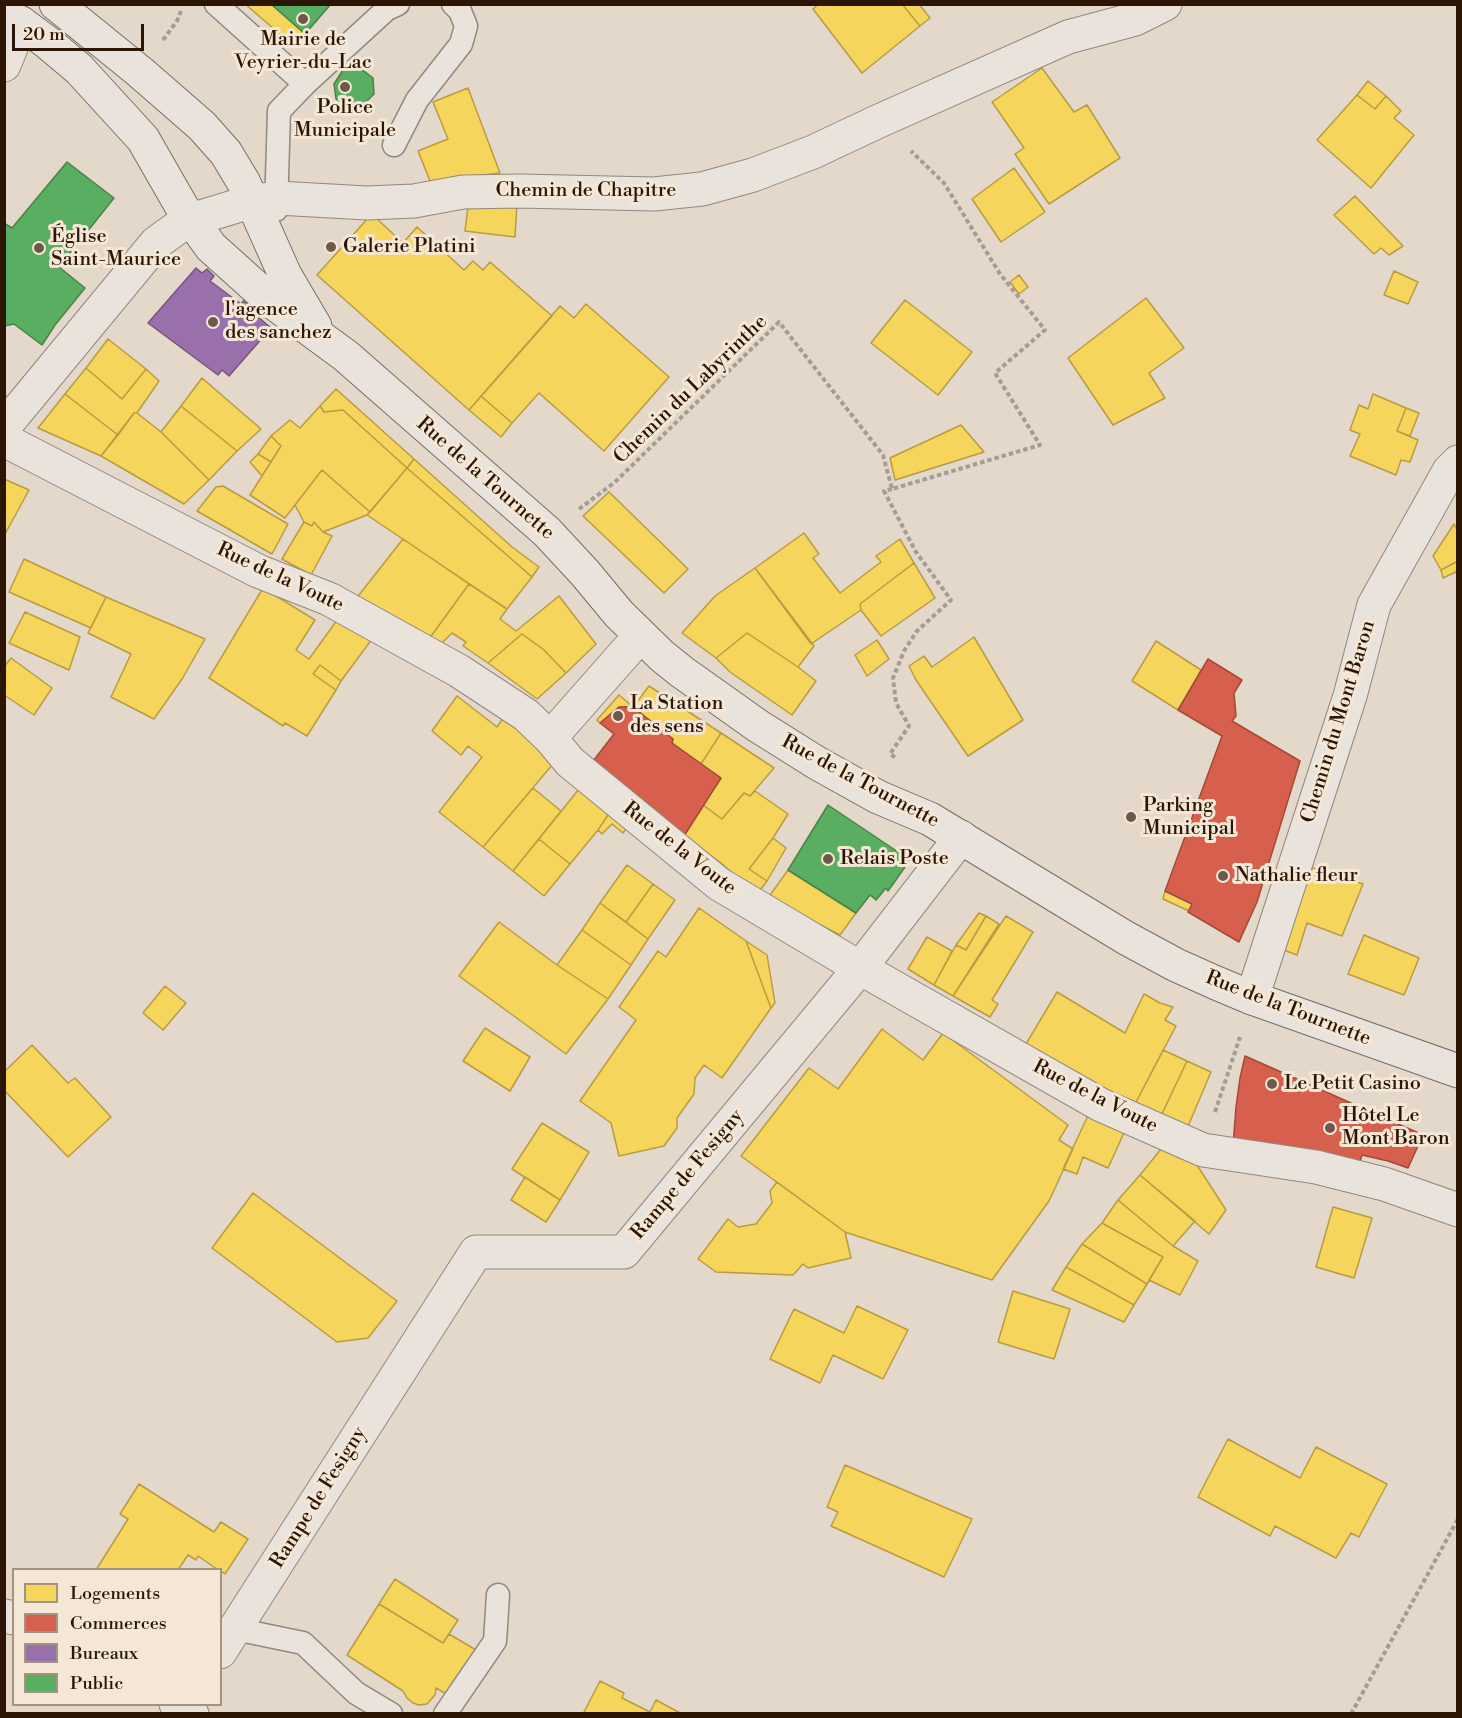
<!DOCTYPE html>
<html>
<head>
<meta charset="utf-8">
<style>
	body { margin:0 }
	#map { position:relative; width:1462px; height:1718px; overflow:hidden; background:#e3d8c9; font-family:"Libre Bodoni",serif }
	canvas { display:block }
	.frame { position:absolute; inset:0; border:6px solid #2c1504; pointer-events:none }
	.legend { position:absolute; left:12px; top:1568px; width:210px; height:138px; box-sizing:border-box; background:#f4e7d5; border:2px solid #a49381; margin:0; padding:8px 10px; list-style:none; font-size:18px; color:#2c1504 }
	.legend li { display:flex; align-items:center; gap:12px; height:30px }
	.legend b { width:30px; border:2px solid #a49381 }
	.scale { position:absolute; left:12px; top:24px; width:132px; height:27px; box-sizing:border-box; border:3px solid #2c1504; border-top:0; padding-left:8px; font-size:18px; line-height:21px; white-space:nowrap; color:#2c1504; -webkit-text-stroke:4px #f4e7d5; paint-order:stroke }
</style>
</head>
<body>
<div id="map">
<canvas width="1462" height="1718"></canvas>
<div class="frame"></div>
<ul class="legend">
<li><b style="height:16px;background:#f6d55c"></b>Logements</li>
<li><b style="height:16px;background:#d6604d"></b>Commerces</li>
<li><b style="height:16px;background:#9970ab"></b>Bureaux</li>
<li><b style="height:16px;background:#5aae61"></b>Public</li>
</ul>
<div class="scale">20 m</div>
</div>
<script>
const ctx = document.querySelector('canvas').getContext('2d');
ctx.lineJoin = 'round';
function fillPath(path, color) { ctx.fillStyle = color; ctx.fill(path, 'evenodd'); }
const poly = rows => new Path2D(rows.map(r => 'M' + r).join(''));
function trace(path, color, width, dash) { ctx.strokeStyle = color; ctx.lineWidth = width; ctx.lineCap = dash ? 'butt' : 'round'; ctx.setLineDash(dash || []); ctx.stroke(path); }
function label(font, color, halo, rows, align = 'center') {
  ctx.font = font + ' "Libre Bodoni",serif'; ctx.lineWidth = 6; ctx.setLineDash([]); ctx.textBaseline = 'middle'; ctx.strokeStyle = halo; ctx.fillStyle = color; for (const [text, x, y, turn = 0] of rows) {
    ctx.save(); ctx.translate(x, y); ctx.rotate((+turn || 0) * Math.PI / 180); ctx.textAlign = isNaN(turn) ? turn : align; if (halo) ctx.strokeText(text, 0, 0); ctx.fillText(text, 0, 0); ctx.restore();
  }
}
const homes = poly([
	[245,4,271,4,305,34,295,47,245,4],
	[819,4,902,4,920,26,862,73,813,9,819,4],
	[902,4,919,4,930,18,920,26,902,4],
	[1042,68,1074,112,1087,105,1120,158,1049,204,1015,154,1024,148,992,102,1042,68],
	[1368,81,1386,96,1375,109,1357,95,1368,81],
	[468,88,500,173,430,181,418,151,448,139,433,102,468,88],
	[1357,95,1375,109,1386,96,1401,111,1394,118,1414,135,1371,188,1317,140,1357,95],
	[1014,168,1045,212,1001,242,972,199,1014,168],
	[1355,196,1403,246,1389,255,1381,248,1374,254,1334,215,1355,196],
	[469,199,517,203,515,237,465,231,469,199],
	[369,217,375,217,403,243,417,227,464,270,473,261,483,270,490,262,552,316,469,410,317,275,369,217],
	[1394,271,1418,282,1408,304,1384,295,1394,271],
	[1019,275,1028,287,1019,294,1010,282,1019,275],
	[1146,298,1184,348,1149,373,1165,398,1113,425,1068,358,1146,298],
	[905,300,972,352,938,395,871,343,905,300],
	[586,304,669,377,604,451,539,393,512,423,481,396,560,306,574,318,586,304],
	[108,339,146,369,122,399,86,368,108,339],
	[86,368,122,399,146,369,159,381,137,413,134,413,118,435,65,394,86,368],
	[202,378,261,429,237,451,181,406,202,378],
	[336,389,414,459,407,468,343,410,324,412,320,406,336,389],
	[65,394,118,435,101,456,38,428,65,394],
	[1373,394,1406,408,1397,431,1418,440,1410,462,1401,460,1396,475,1350,456,1360,434,1350,430,1359,405,1368,409,1373,394],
	[481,396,512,423,501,437,469,410,481,396],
	[181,406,237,451,209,480,161,432,181,406],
	[320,406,324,412,343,410,407,468,370,512,322,470,285,518,250,495,281,446,271,436,290,420,300,428,320,406],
	[1406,408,1419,413,1410,436,1397,431,1406,408],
	[134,413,137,413,161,432,209,480,184,504,101,456,134,413],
	[961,425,984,452,895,480,890,458,961,425],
	[271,436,281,446,271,462,258,454,271,436],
	[258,454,271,462,262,476,250,462,258,454],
	[414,459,512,547,539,567,532,577,407,468,414,459],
	[407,468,532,577,507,609,367,515,407,468],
	[322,470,370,512,367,515,323,532,314,522,312,526,304,522,295,505,322,470],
	[4,479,29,490,4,536,4,479],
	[223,486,288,524,272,554,197,511,216,487,223,486],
	[609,492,688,569,664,593,583,516,609,492],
	[304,522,312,526,314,522,323,532,332,536,311,575,282,559,304,522],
	[1454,524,1458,531,1458,561,1441,570,1433,556,1454,524],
	[804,533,819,554,813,558,840,593,881,562,876,556,900,539,914,563,860,604,861,610,811,644,755,568,804,533],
	[403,539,469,584,429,639,355,600,403,539],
	[24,559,106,597,91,628,9,592,24,559],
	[1458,561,1458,571,1443,578,1441,570,1458,561],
	[914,563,935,598,881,636,861,610,860,604,914,563],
	[755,568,814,646,798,667,747,633,716,658,682,633,715,596,755,568],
	[469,584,507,609,500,619,516,631,559,596,596,644,566,673,544,650,522,634,488,663,463,646,466,642,452,633,440,645,429,639,469,584],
	[263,588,315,620,296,650,309,659,340,616,372,639,341,681,320,665,313,674,336,690,307,736,285,723,283,726,209,678,263,588],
	[106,597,205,639,182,679,154,719,111,697,131,654,88,633,106,597],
	[25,612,80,637,69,670,9,643,25,612],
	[747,633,798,667,816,681,792,715,730,672,716,658,747,633],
	[522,634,544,650,566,673,537,699,488,663,522,634],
	[974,637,1023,720,968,756,916,680,909,666,924,656,932,667,974,637],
	[877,640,889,659,867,676,855,655,877,640],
	[1156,641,1201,670,1178,710,1132,681,1156,641],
	[11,658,52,688,34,715,4,695,4,667,11,658],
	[320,665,341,681,336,690,313,674,320,665],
	[649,686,721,733,701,764,672,743,673,739,633,707,649,686],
	[619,695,633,707,619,707,600,723,597,720,619,695],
	[457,696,497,727,506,714,558,758,483,847,439,812,482,757,468,746,461,755,432,731,457,696],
	[721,733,774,768,750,796,744,793,722,819,703,805,721,778,701,764,721,733],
	[583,784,612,809,598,830,570,864,539,839,583,784],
	[533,788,561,811,513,871,483,847,533,788],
	[755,791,788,814,773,838,749,869,767,881,758,893,739,879,721,863,684,836,703,805,722,819,744,793,750,796,755,791],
	[612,809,629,824,623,833,612,824,602,834,598,830,612,809],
	[773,838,786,848,767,881,749,869,773,838],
	[539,839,570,864,544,896,513,871,539,839],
	[1300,864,1363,884,1342,936,1307,923,1297,955,1281,949,1300,864],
	[627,865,653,884,626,922,600,903,627,865],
	[788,870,856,913,840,935,768,898,788,870],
	[653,884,675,900,648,939,626,922,653,884],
	[1165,891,1192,904,1189,911,1163,899,1165,891],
	[600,903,648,939,631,965,582,930,600,903],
	[699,908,746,941,771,1008,722,1078,704,1065,695,1078,694,1094,677,1118,677,1128,664,1146,619,1156,611,1123,580,1101,636,1020,619,1007,658,951,666,957,699,908],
	[979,913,986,916,966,950,956,945,979,913],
	[986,916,999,924,953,996,934,985,956,945,966,950,986,916],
	[1006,916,1033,932,992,1000,998,1004,990,1017,953,996,1006,916],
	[499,922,557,965,608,999,566,1054,459,976,499,922],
	[582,930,631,965,608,999,557,965,582,930],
	[1364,935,1419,958,1404,995,1348,974,1364,935],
	[927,937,952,951,934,985,908,969,927,937],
	[746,941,767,955,775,1003,771,1008,746,941],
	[165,986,186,1003,163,1030,143,1013,165,986],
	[1057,992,1125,1033,1144,994,1160,1003,1173,1007,1165,1020,1176,1026,1134,1106,1026,1044,1057,992],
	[485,1028,530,1057,510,1091,463,1061,485,1028],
	[882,1029,923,1060,943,1033,1068,1125,1059,1140,1073,1149,1049,1201,992,1280,845,1232,741,1156,809,1068,838,1089,882,1029],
	[32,1045,68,1083,75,1078,111,1117,68,1157,4,1090,4,1072,32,1045],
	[1163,1050,1187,1061,1160,1118,1134,1106,1163,1050],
	[1187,1061,1211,1072,1186,1131,1160,1118,1187,1061],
	[1091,1109,1127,1126,1108,1168,1083,1157,1077,1174,1063,1169,1091,1109],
	[542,1123,589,1152,560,1200,512,1169,542,1123],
	[1166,1143,1195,1162,1226,1210,1209,1234,1140,1175,1166,1143],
	[1140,1175,1195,1221,1173,1246,1118,1200,1140,1175],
	[525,1177,560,1200,546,1222,511,1200,525,1177],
	[777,1182,845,1232,851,1258,808,1268,803,1264,793,1275,716,1272,698,1259,728,1219,738,1227,756,1224,772,1203,770,1191,777,1182],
	[253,1193,397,1301,368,1338,337,1342,212,1248,253,1193],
	[1118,1200,1173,1246,1198,1261,1180,1295,1149,1280,1163,1257,1102,1223,1118,1200],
	[1333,1207,1372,1218,1354,1278,1316,1267,1333,1207],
	[1102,1223,1163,1257,1147,1284,1082,1244,1102,1223],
	[1082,1244,1147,1284,1134,1305,1066,1267,1082,1244],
	[1066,1267,1134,1305,1124,1322,1052,1290,1066,1267],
	[1013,1291,1070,1309,1054,1359,998,1342,1013,1291],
	[857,1306,908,1330,883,1379,833,1355,820,1383,770,1359,794,1309,844,1333,857,1306],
	[1228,1439,1300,1478,1316,1447,1387,1484,1359,1537,1351,1533,1336,1558,1275,1526,1270,1536,1198,1497,1228,1439],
	[845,1465,972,1519,944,1577,831,1526,838,1512,827,1507,845,1465],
	[139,1484,214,1532,221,1522,248,1539,225,1574,220,1570,218,1570,198,1556,196,1560,188,1555,178,1570,96,1570,128,1519,120,1514,139,1484],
	[395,1579,458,1620,443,1643,379,1604,395,1579],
	[379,1604,443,1643,449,1634,476,1650,448,1695,436,1688,435,1695,427,1704,419,1705,413,1703,407,1698,403,1691,347,1655,379,1604],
	[600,1681,624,1693,622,1698,650,1712,656,1700,682,1714,583,1714,600,1681]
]);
fillPath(homes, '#f6d55c');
trace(homes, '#b99b42', 1.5);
const shops = poly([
	[1208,659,1242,680,1234,693,1236,716,1232,721,1300,761,1257,902,1239,942,1188,912,1192,904,1165,891,1222,736,1178,710,1208,659],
	[619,707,633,707,673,739,672,743,721,778,684,836,590,765,614,734,600,723,619,707],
	[1245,1056,1423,1135,1408,1168,1388,1161,1362,1155,1359,1165,1233,1146,1236,1107,1240,1078,1245,1056]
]);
fillPath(shops, '#d6604d');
trace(shops, '#a34a37', 1.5);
const offices = poly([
	[196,268,202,273,207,269,214,276,210,281,241,304,246,298,259,312,257,316,271,328,229,376,222,370,218,375,148,323,196,268]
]);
fillPath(offices, '#9970ab');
trace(offices, '#785579', 1.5);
const public = poly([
	[271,4,331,4,305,34,271,4],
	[360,68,373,78,374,94,366,102,351,109,336,99,334,84,343,70,360,68],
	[67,162,114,198,59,267,85,288,55,325,42,345,14,324,4,326,4,223,12,228,67,162],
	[828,805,910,860,888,891,886,888,876,900,870,895,856,913,788,870,828,805]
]);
fillPath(public, '#5aae61');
trace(public, '#4c8045', 1.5);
const service = poly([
	[216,4,305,84,279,111,276,210],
	[305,84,387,9,398,4],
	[394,145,417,100,461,44,466,26,460,11,453,4],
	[235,1629,303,1643,356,1693,391,1714],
	[445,1714,495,1641,498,1595]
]);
const minor = poly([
	[4,65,21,23],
	[4,427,156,243,181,225,191,220,253,201,277,198,367,203,414,201,463,192,520,191,654,194,702,189,753,175,813,152,879,121,1068,37,1135,19,1165,4],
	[4,437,14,445,258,571,329,599,459,671,526,715,550,738,570,762,719,884,860,968,1101,1105,1203,1150,1316,1167,1384,1184,1458,1210],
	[550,738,640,636],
	[1252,998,1350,696,1374,605,1449,471,1458,462],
	[4,1616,14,1618],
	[220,1652,476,1252,624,1252,860,968,961,837],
	[176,1704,192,1714]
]);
const secondary = poly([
	[56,4,140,72,202,126,226,153,244,183,285,275,315,326],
	[4,14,21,23,48,43,79,69,143,139,182,207,211,247,271,301,346,356,547,532,585,573,619,614,662,656,682,672,758,726,817,763,878,797,930,819,1126,938,1176,965,1214,982,1252,998,1458,1071]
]);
trace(service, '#91887e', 25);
trace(minor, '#91887e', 35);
trace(secondary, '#776e64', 35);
trace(poly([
	[163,40,177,21,181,11],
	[892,489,884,491,916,552,951,600,917,631,904,651,893,678,896,703,909,726,890,754,896,758],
	[579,509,614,483,779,322,883,455,892,489,1040,445,995,373,1045,330,1000,274,944,183,911,151],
	[1215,1112,1240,1037],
	[1351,1714,1458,1519]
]), '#a49d95', 4, [4.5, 3]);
trace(service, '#e9e3dc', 22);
trace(minor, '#e9e3dc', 33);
trace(secondary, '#e9e3dc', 33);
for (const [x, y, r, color] of [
	[303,19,6,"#6c5949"],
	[345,87,6,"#6c5949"],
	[331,247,6,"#6c5949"],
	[39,248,6,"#6c5949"],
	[213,322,6,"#6c5949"],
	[618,716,6,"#6c5949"],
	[1131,817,6,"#6c5949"],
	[828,859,6,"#6c5949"],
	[1223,876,6,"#6c5949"],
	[1272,1084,6,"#6c5949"],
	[1330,1128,6,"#6c5949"]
]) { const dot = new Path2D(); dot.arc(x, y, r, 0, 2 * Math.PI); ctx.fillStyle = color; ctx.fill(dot); trace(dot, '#f4e7d5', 2); }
label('20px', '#2c1504', '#f4e7d5', [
	["Mairie de",303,40,"center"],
	["Veyrier-du-Lac",303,63,"center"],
	["Police",345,108,"center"],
	["Municipale",345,131,"center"],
	["Église",51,237],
	["Saint-Maurice",51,260],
	["Galerie Platini",343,247],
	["l'agence",225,310],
	["des sanchez",225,333],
	["La Station",630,704],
	["des sens",630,727],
	["Parking",1143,806],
	["Municipal",1143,829],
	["Relais Poste",840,859],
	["Nathalie fleur",1235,876],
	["Le Petit Casino",1284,1084],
	["Hôtel Le",1342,1116],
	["Mont Baron",1342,1139]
], 'left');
label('20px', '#2c1504', '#f4e7d5', [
	["Chemin de Chapitre",586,191],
	["Chemin du Labyrinthe",691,390,-44],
	["Rue de la Tournette",485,479,41],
	["Rue de la Voute",280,578,25],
	["Chemin du Mont Baron",1339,722,-73],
	["Rue de la Tournette",860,782,28],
	["Rue de la Voute",679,849,38],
	["Rue de la Tournette",1288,1009,21],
	["Rue de la Voute",1095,1097,27],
	["Rampe de Fesigny",688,1175,-50],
	["Rampe de Fesigny",319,1498,-58]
]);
</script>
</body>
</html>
